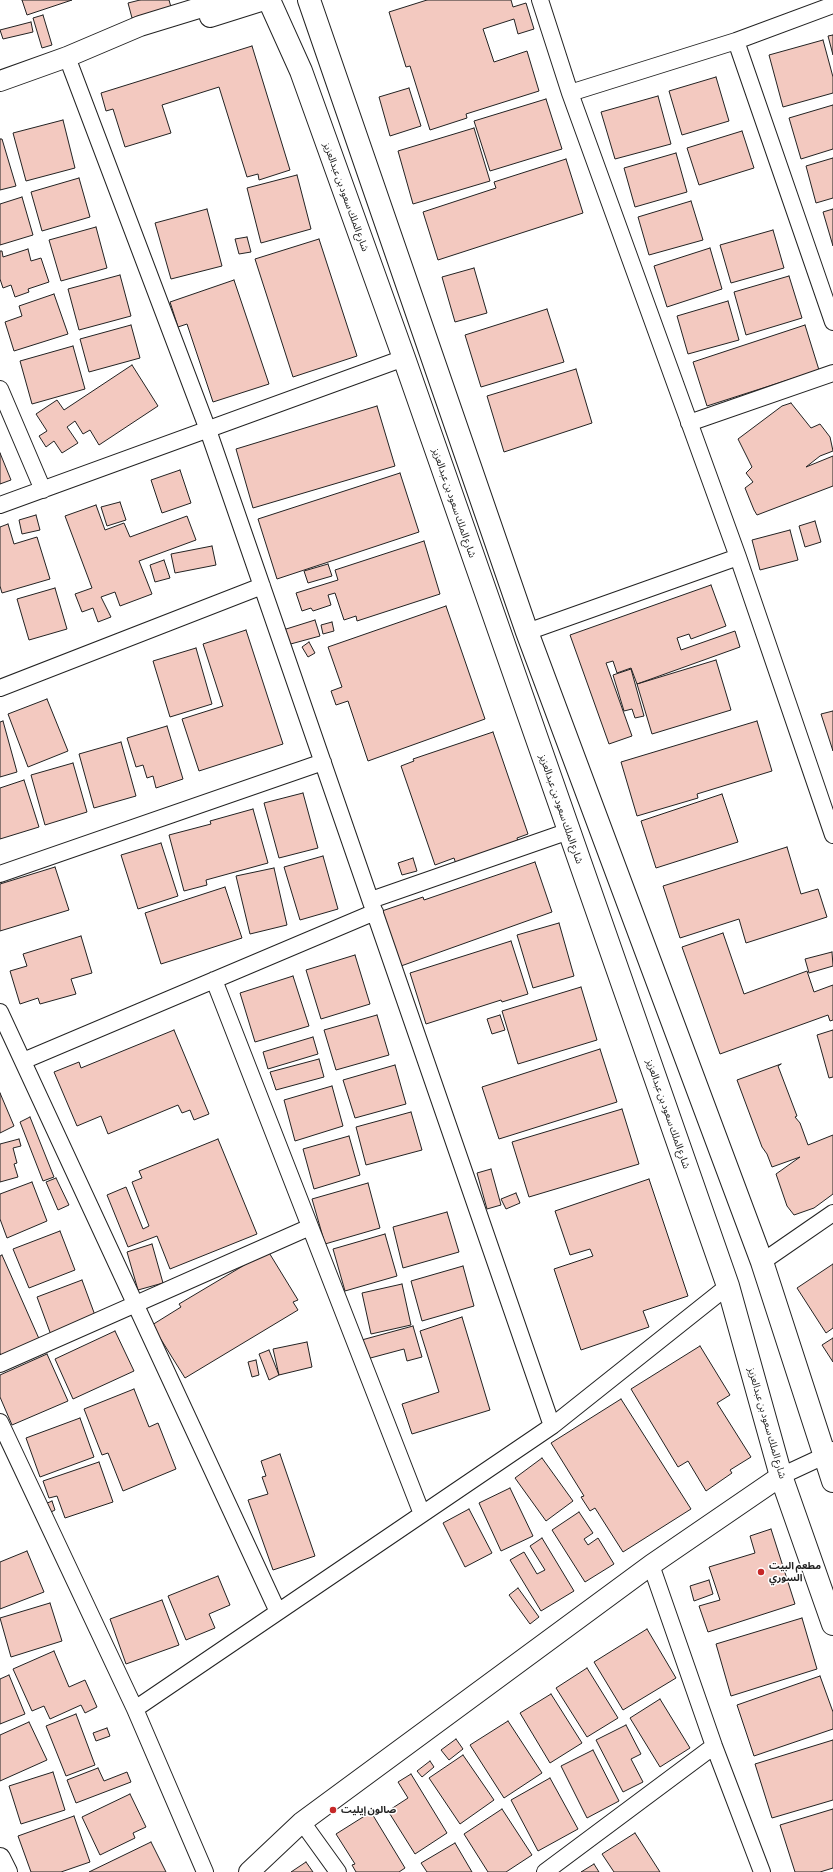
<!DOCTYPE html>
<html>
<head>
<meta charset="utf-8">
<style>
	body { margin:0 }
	canvas { display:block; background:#fff }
</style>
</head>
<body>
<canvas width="833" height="1872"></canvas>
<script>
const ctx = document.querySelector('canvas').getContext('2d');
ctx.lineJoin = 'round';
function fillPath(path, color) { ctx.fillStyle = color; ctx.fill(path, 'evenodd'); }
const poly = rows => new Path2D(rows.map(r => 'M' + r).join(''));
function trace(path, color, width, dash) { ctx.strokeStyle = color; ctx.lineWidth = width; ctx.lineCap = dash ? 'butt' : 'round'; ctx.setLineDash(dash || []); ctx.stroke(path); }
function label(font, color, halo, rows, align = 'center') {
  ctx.font = font + ' "Asap Condensed","Noto Sans Arabic",sans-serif'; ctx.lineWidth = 3; ctx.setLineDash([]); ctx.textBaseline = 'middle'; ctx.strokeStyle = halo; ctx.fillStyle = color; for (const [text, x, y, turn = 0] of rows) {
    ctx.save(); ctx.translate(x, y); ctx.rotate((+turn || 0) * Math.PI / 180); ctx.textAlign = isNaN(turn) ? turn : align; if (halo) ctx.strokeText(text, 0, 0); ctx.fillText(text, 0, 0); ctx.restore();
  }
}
const building = poly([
	[22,0,72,0,27,15,22,0],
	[140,0,169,0,171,7,132,18,128,3,140,0],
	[427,0,511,0,513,7,526,3,534,29,518,34,514,19,483,29,494,62,527,51,539,91,466,114,467,118,430,130,410,66,406,67,389,12,427,0],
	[43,15,52,45,42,48,33,18,43,15],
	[31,22,33,32,3,39,0,30,31,22],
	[833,35,833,55,828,36,833,35],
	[823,40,833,77,833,93,783,107,769,55,823,40],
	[252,46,290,170,259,180,258,174,247,177,219,87,162,105,171,133,125,147,113,109,106,111,101,93,252,46],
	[716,77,729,121,682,135,669,91,716,77],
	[409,88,421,126,390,136,379,97,409,88],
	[658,96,671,144,615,159,601,112,658,96],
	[546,99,562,149,490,171,474,121,546,99],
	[833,105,833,149,801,159,789,118,833,105],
	[63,120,75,168,26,181,13,133,63,120],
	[474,128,490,181,413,204,398,151,474,128],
	[742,131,754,168,699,185,687,148,742,131],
	[0,139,2,139,16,186,0,190,0,139],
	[676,153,687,192,635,207,624,168,676,153],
	[833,158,833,198,816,203,806,166,833,158],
	[566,159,583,213,438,260,423,212,496,188,494,182,566,159],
	[297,175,311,229,261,243,247,188,297,175],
	[79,178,90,217,42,231,31,192,79,178],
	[22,197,33,235,0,245,0,204,22,197],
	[691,201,703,240,649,255,638,217,691,201],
	[207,209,222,266,171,279,155,223,207,209],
	[833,209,833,246,823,212,833,209],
	[96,227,107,268,61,281,49,240,96,227],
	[773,230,784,268,731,283,720,245,773,230],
	[247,237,251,252,239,254,235,239,247,237],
	[319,239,357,356,293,377,255,259,319,239],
	[710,248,722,289,667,307,654,266,710,248],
	[28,249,31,261,41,258,49,282,28,289,29,292,15,297,11,285,3,288,0,279,0,251,2,251,3,257,28,249],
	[474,268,487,313,455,322,442,277,474,268],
	[120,275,131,316,79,330,68,289,120,275],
	[789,276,802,318,746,335,734,292,789,276],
	[234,280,269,384,213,402,187,324,178,327,170,302,234,280],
	[54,294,68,334,14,351,5,322,22,316,19,306,54,294],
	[728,301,739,340,688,354,677,316,728,301],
	[547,309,564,362,481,387,465,335,547,309],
	[131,325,140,358,89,372,80,339,131,325],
	[805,325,819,370,707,406,693,362,805,325],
	[73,346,85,389,32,404,20,361,73,346],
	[132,365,158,406,99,445,90,430,83,434,75,421,67,427,78,443,62,453,54,441,46,447,39,436,47,431,36,414,57,400,64,410,132,365],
	[576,369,592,423,504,452,487,396,576,369],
	[791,403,811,428,820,424,830,437,833,451,820,456,806,467,833,456,833,486,757,515,754,510,745,488,753,482,746,473,752,467,738,439,782,406,791,403],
	[377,406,395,466,253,508,236,449,377,406],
	[0,453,11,480,0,484,0,453],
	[180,470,191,503,162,513,151,480,180,470],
	[400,473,419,532,277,579,258,519,400,473],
	[120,502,126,520,107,526,101,507,120,502],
	[96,505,105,530,124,523,130,537,187,516,196,540,139,561,152,594,120,606,115,592,101,597,111,617,98,622,93,608,82,612,75,594,92,588,65,516,96,505],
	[36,515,40,530,22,534,19,520,36,515],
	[815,521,821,542,805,547,799,526,815,521],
	[8,524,14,544,37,537,50,579,2,593,0,586,0,527,8,524],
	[790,530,798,560,760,570,752,540,790,530],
	[424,541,440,594,357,621,356,616,344,620,335,593,328,595,331,605,313,611,311,608,302,611,296,593,338,580,335,570,424,541],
	[212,546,216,565,175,573,171,554,212,546],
	[164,560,170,578,155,582,150,565,164,560],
	[328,564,332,576,308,583,304,571,328,564],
	[711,585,726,626,691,639,689,634,677,638,681,650,735,631,740,647,637,684,631,668,617,673,613,661,606,663,632,736,609,744,570,635,711,585],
	[55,588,67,629,29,640,17,599,55,588],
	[446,606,485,719,368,761,348,701,336,705,331,691,342,687,328,647,446,606],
	[315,620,320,636,287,645,283,630,315,620],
	[332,622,334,631,323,634,321,625,332,622],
	[246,630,283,744,199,771,182,719,223,706,203,644,246,630],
	[309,642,315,653,308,657,302,647,309,642],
	[196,648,212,704,170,717,153,661,196,648],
	[716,660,731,710,652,734,637,684,716,660],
	[631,669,644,716,635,718,632,709,624,711,613,675,631,669],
	[47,699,68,751,28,767,8,714,47,699],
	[833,711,833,751,821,714,833,711],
	[3,721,17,772,0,777,0,722,3,721],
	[757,721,772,771,697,794,698,798,637,816,621,762,757,721],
	[167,726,183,779,156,788,153,776,147,778,143,765,136,767,127,738,167,726],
	[493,732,528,834,517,838,519,845,457,867,454,858,435,865,401,766,414,761,413,759,493,732],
	[121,742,136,796,94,808,79,754,121,742],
	[73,763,87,812,45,825,31,775,73,763],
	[24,780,39,827,0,839,0,788,24,780],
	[303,793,318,848,279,858,264,803,303,793],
	[722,794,738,842,656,868,641,821,722,794],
	[253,809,268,863,206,880,207,885,184,891,169,835,211,824,210,821,253,809],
	[161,843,178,896,138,909,121,855,161,843],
	[787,847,801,894,818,889,827,917,746,943,739,919,680,938,663,886,787,847],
	[323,856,338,909,300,920,284,867,323,856],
	[413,858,417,871,402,875,398,863,413,858],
	[535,862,552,912,401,966,382,911,423,897,424,900,535,862],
	[55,867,69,910,0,931,0,884,55,867],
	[274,868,287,925,250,934,236,876,274,868],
	[225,887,242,938,161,964,145,913,225,887],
	[559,923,574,976,533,988,517,935,559,923],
	[723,933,744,994,807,971,814,992,833,985,833,1020,830,1021,828,1015,720,1054,682,947,723,933],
	[81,936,92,973,71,979,76,994,40,1004,38,998,20,1004,10,971,27,966,23,954,81,936],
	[511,941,528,994,502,1002,501,1000,426,1024,410,973,511,941],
	[832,952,833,966,809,973,805,959,832,952],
	[355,955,370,1004,321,1019,306,970,355,955],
	[293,976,309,1026,255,1042,240,993,293,976],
	[581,987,597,1040,518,1064,502,1011,581,987],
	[377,1015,389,1055,336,1070,324,1030,377,1015],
	[500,1015,505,1030,492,1034,487,1019,500,1015],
	[174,1030,209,1114,194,1120,190,1110,182,1113,178,1105,108,1134,101,1116,77,1126,54,1072,79,1062,81,1068,174,1030],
	[833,1030,833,1077,829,1078,817,1035,833,1030],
	[313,1037,318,1054,268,1069,263,1052,313,1037],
	[600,1049,617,1102,499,1139,482,1087,600,1049],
	[319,1059,324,1077,276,1090,270,1072,319,1059],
	[781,1064,778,1066,797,1116,795,1117,800,1123,808,1145,833,1135,833,1194,814,1208,794,1215,787,1206,776,1174,800,1157,772,1167,767,1154,762,1147,737,1080,781,1064],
	[395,1065,406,1104,355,1118,343,1080,395,1065],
	[332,1086,343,1126,295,1141,284,1100,332,1086],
	[0,1093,14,1126,0,1133,0,1093],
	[622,1109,639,1164,529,1197,512,1142,622,1109],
	[411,1112,422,1150,366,1165,356,1127,411,1112],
	[30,1117,54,1177,43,1181,20,1122,30,1117],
	[349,1136,360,1175,314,1189,303,1149,349,1136],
	[19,1139,21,1146,13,1148,17,1163,14,1164,18,1177,0,1182,0,1144,19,1139],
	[218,1139,257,1234,170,1269,157,1236,128,1247,107,1195,126,1187,143,1229,149,1226,132,1182,142,1178,139,1171,218,1139],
	[491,1169,501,1205,487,1209,477,1173,491,1169],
	[56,1178,69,1205,58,1210,46,1182,56,1178],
	[649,1179,688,1296,643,1311,649,1327,581,1350,554,1269,593,1256,590,1249,570,1255,555,1211,649,1179],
	[32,1182,47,1221,7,1238,0,1219,0,1194,32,1182],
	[368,1183,380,1228,325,1244,312,1199,368,1183],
	[516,1193,520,1203,506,1209,501,1199,516,1193],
	[447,1212,459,1252,403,1268,393,1227,447,1212],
	[60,1231,75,1270,29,1288,13,1249,60,1231],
	[385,1234,397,1276,345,1291,333,1249,385,1234],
	[152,1244,163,1283,138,1290,127,1252,152,1244],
	[268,1251,298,1300,293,1302,298,1310,185,1378,152,1325,181,1307,179,1304,268,1251],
	[2,1255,40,1341,2,1358,0,1353,0,1256,2,1255],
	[833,1264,833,1328,826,1333,797,1288,833,1264],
	[463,1266,474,1306,422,1321,411,1281,463,1266],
	[82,1280,96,1318,51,1335,37,1297,82,1280],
	[402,1284,411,1325,371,1334,362,1293,402,1284],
	[462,1317,490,1410,412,1434,402,1404,439,1392,420,1331,462,1317],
	[413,1326,422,1357,407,1361,404,1349,363,1360,358,1341,413,1326],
	[115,1331,134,1371,73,1399,55,1359,115,1331],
	[833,1338,833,1362,822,1345,833,1338],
	[307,1342,312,1367,279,1375,273,1349,307,1342],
	[700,1346,730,1395,717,1403,751,1457,730,1470,732,1473,706,1491,688,1461,678,1467,631,1389,700,1346],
	[269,1350,279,1375,269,1380,259,1354,269,1350],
	[47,1354,68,1401,12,1425,0,1397,0,1375,47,1354],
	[256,1360,259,1375,252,1377,248,1362,256,1360],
	[134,1389,149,1427,158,1423,176,1469,123,1491,108,1453,102,1455,84,1409,134,1389],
	[621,1399,691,1509,623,1552,595,1508,590,1511,581,1497,584,1496,551,1443,621,1399],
	[80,1418,94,1457,40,1477,26,1438,80,1418],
	[280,1454,315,1556,273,1570,248,1500,268,1494,262,1477,266,1476,261,1461,280,1454],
	[542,1458,573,1501,546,1521,515,1478,542,1458],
	[99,1462,113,1502,65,1518,57,1496,49,1498,43,1481,99,1462],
	[510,1488,533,1536,501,1551,479,1503,510,1488],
	[52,1501,55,1510,49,1513,45,1504,52,1501],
	[469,1509,492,1553,465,1567,443,1523,469,1509],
	[579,1512,593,1533,584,1539,588,1545,598,1538,614,1564,585,1582,552,1530,579,1512],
	[771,1529,795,1604,708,1632,699,1606,720,1600,709,1567,755,1553,750,1536,771,1529],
	[542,1538,574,1591,541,1611,510,1560,524,1552,537,1574,545,1570,530,1546,542,1538],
	[27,1551,44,1592,0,1609,0,1562,27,1551],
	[218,1576,230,1605,209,1614,215,1628,186,1640,168,1596,218,1576],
	[709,1580,713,1594,694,1601,690,1586,709,1580],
	[518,1588,539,1617,530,1624,509,1595,518,1588],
	[162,1600,179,1645,126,1664,110,1619,162,1600],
	[50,1603,62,1641,11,1657,0,1618,50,1603],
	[802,1618,817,1669,731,1696,716,1644,802,1618],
	[647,1629,676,1678,623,1710,594,1662,647,1629],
	[54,1651,69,1687,85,1680,97,1707,85,1713,81,1705,50,1719,44,1706,32,1711,13,1669,54,1651],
	[587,1668,618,1718,587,1737,556,1688,587,1668],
	[9,1675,25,1714,0,1724,0,1679,9,1675],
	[820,1676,833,1712,833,1729,754,1756,737,1705,820,1676],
	[551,1694,582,1743,550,1763,520,1713,551,1694],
	[660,1699,690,1748,660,1767,630,1718,660,1699],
	[76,1714,95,1765,66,1776,46,1726,76,1714],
	[508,1721,542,1773,504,1798,470,1745,508,1721],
	[29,1722,47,1760,0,1781,0,1735,29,1722],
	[626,1725,641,1754,631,1759,643,1782,623,1792,596,1740,626,1725],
	[107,1728,110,1736,96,1741,93,1733,107,1728],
	[456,1739,463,1749,449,1760,441,1750,456,1739],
	[833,1740,833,1800,772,1818,755,1764,833,1740],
	[593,1750,619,1801,587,1818,561,1766,593,1750],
	[463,1755,494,1800,460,1824,429,1778,463,1755],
	[430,1761,434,1767,422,1777,417,1771,430,1761],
	[98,1768,104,1781,127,1772,131,1782,76,1803,67,1780,98,1768],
	[53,1772,65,1810,21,1824,9,1786,53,1772],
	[411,1774,447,1833,415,1854,388,1811,408,1798,398,1782,411,1774],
	[550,1778,578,1829,538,1851,511,1800,550,1778],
	[130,1794,146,1827,133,1833,135,1838,100,1855,82,1817,130,1794],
	[502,1809,532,1855,506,1872,488,1872,464,1834,502,1809],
	[833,1809,833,1868,820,1872,795,1872,780,1825,833,1809],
	[371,1812,405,1868,399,1872,356,1872,352,1865,355,1864,336,1834,371,1812],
	[74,1816,90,1862,61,1872,31,1872,18,1836,74,1816],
	[635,1833,660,1872,614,1872,602,1854,635,1833],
	[151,1842,166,1872,89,1872,151,1842],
	[455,1843,472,1872,427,1872,421,1863,455,1843],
	[306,1862,313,1872,291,1872,306,1862],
	[594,1864,599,1872,581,1872,594,1864]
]);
fillPath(building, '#f3c9c0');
trace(building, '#222', 1);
const minor = poly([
	[540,0,570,93,738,557,833,835],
	[736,41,833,322],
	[67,57,208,430,552,1426],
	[570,93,736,41,833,5],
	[0,389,43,490],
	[689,423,833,373],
	[0,505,404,358],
	[527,632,738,557],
	[0,688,262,586],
	[0,874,323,762],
	[371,900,569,831],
	[214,980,422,1514],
	[0,1012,278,1612],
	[23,1061,375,912],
	[762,1262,833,1213],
	[0,1364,310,1227],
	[0,1422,135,1709,205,1872],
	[781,1476,824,1456,833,1450],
	[651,1565,714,1746,762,1872],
	[135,1709,552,1426,728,1286],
	[302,1822,338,1872],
	[545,1872,714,1746]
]);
const tertiary = poly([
	[210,17,264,0],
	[0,81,67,57,140,26,225,0],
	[0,1858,7,1872],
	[249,1872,302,1822,651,1565,781,1476]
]);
const primary = poly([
	[269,0,301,71,404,358,728,1286,781,1476,833,1624],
	[309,0,527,632,762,1262,833,1481]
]);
trace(minor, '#222', 18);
trace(tertiary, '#222', 22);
trace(primary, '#222', 24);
trace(minor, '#fff', 16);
trace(tertiary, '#fff', 20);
trace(primary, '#fff', 22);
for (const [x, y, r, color] of [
	[761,1572,4,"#c62828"],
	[333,1810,4,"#c62828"]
]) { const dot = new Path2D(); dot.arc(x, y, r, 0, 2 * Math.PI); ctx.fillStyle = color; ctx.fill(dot); trace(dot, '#fff', 1.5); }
label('10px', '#222', '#fff', [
	["شارع الملك سعود بن عبدالعزيز",346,197,70],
	["شارع الملك سعود بن عبدالعزيز",454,503,71],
	["شارع الملك سعود بن عبدالعزيز",561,809,71],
	["شارع الملك سعود بن عبدالعزيز",668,1114,71],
	["شارع الملك سعود بن عبدالعزيز",767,1423,74]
]);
label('bold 10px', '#222', '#fff', [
	["مطعم البيت",769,1566],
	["السوري",769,1578],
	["صالون إيليت",341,1810]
], 'left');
</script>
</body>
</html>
